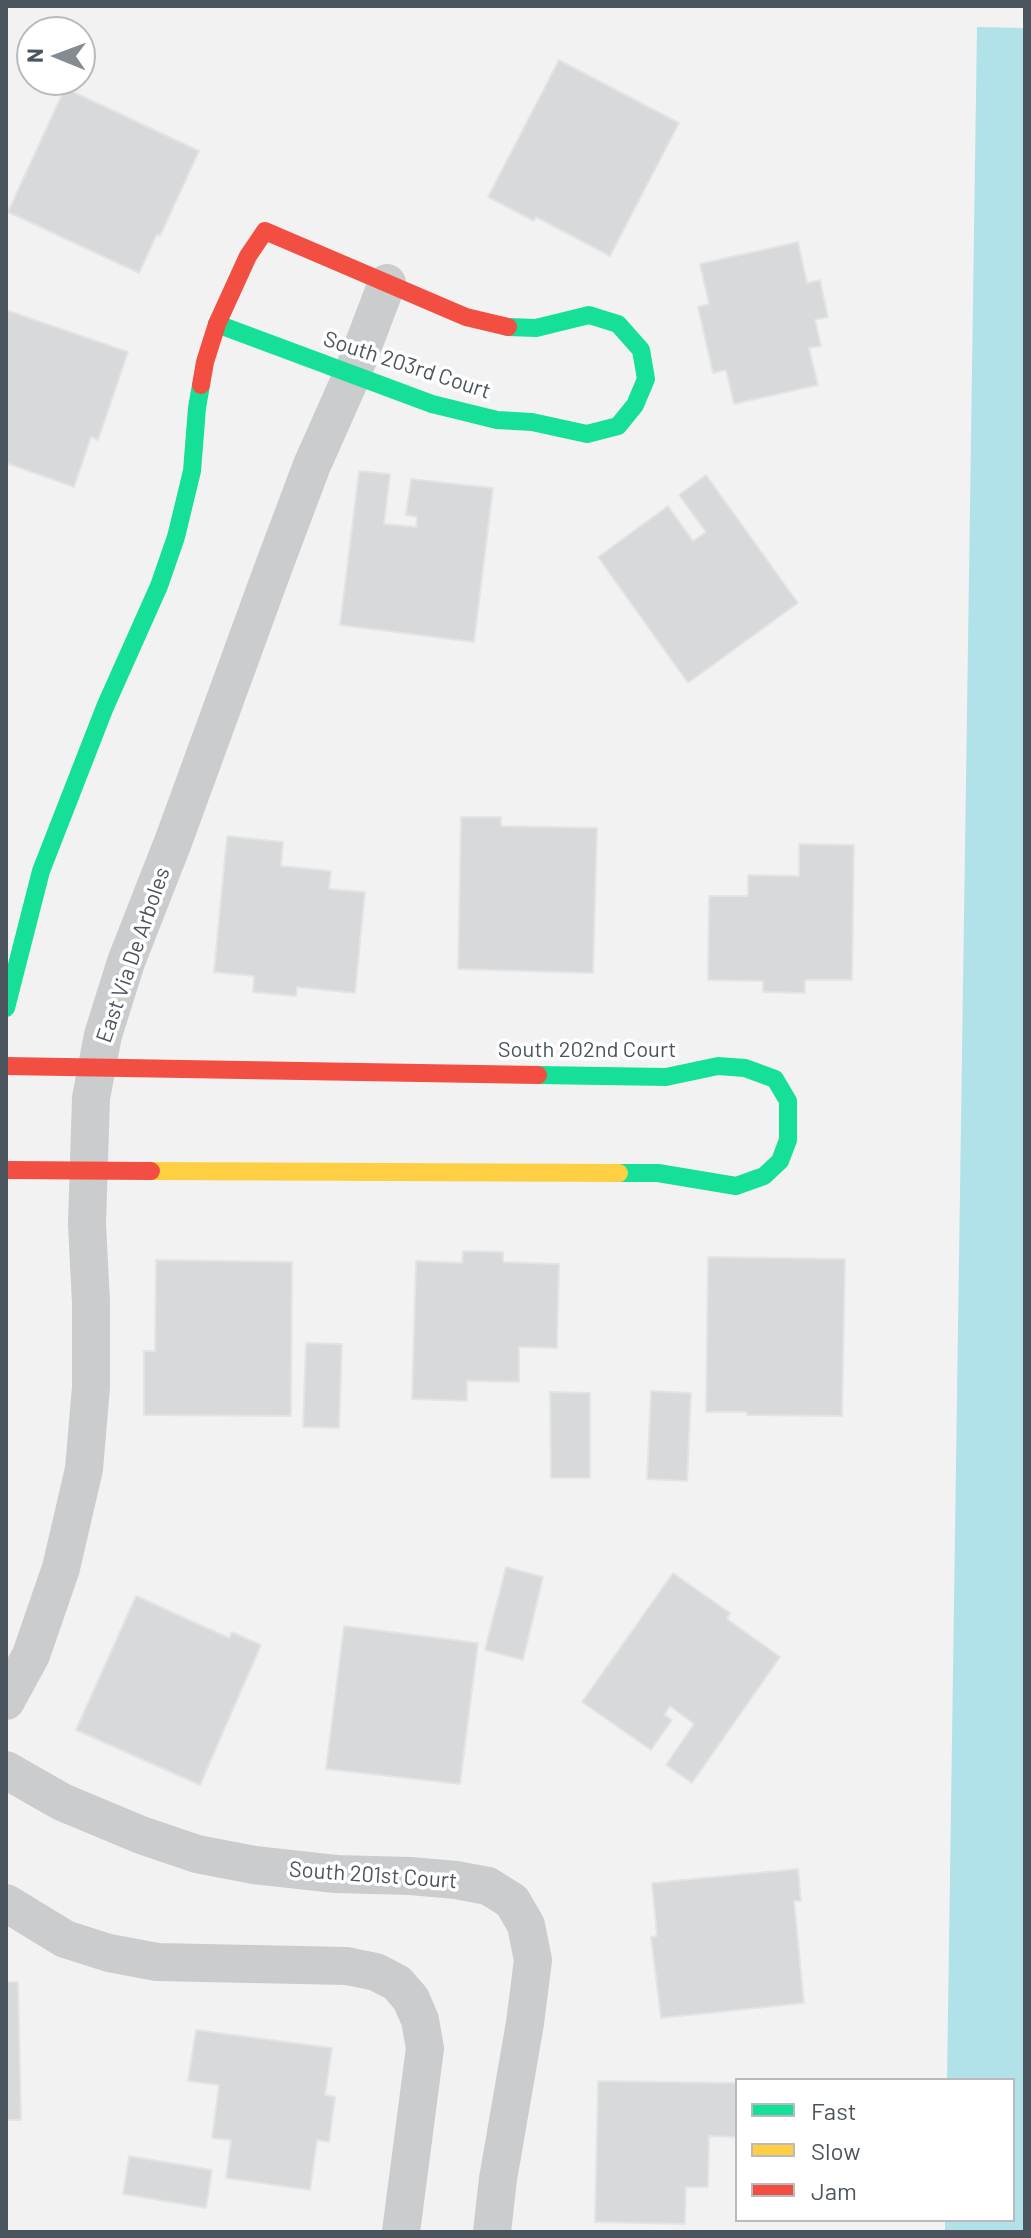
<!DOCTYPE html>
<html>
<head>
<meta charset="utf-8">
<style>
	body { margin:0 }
	#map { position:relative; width:1031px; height:2238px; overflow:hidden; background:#f2f2f2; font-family:Barlow,sans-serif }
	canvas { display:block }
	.frame { position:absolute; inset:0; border:8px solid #4a555d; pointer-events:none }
	.legend { position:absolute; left:735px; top:2078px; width:280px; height:144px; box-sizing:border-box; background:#fff; border:2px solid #b7bbbe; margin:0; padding:10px 14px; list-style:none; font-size:24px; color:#4a555d }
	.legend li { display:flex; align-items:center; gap:16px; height:40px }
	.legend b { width:40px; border:2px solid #b7bbbe }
	.north { position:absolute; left:16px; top:16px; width:80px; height:80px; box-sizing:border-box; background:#fff; border:2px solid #b7bbbe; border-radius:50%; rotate:271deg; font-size:22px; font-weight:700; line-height:32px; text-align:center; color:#4a555d }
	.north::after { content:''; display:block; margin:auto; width:28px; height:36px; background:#858c91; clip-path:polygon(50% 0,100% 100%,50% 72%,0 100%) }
</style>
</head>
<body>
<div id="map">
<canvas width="1031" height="2238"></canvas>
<div class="frame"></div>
<ul class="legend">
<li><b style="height:10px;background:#16e098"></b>Fast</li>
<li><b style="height:10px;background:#ffcf43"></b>Slow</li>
<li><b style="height:10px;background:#f24e42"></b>Jam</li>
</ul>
<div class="north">N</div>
</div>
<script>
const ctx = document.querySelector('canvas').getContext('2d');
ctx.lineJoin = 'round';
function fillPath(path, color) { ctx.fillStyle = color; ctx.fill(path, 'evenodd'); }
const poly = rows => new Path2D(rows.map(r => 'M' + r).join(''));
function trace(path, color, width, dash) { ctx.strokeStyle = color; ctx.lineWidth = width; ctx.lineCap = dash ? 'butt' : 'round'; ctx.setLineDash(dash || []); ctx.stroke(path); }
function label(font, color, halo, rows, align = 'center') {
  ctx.font = font + ' Barlow,sans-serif'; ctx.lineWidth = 7; ctx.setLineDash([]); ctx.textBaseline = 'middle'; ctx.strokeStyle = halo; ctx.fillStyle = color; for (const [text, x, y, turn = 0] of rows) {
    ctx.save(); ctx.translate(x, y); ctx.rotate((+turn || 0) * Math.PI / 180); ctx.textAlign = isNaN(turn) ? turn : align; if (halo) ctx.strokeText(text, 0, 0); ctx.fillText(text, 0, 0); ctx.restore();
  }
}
fillPath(poly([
	[977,27,1025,28,1025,2232,945,2232,945,2220,1013,2220,1013,2080,947,2080]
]), '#b1e1e9');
const building = poly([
	[559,60,679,123,610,256,536,217,534,221,488,197,559,60],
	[65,88,199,151,160,236,157,234,139,273,8,212,65,88],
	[798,242,807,283,820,280,828,317,815,320,821,346,809,348,818,385,734,404,726,370,713,373,698,307,709,304,700,264,798,242],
	[6,310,128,352,98,440,91,437,74,487,6,463,6,310],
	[359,471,390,474,384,524,416,527,417,517,406,515,411,479,493,488,474,642,340,625,359,471],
	[706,475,798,603,688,683,598,557,668,506,693,541,706,532,679,495,706,475],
	[461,817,501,817,501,826,597,828,593,973,458,969,461,817],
	[227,836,283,842,281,866,331,871,329,889,365,892,355,993,297,987,296,996,253,992,254,976,214,972,227,836],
	[799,844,854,845,852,980,805,980,805,993,763,992,763,981,708,980,709,896,748,896,748,875,799,876,799,844],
	[463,1251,503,1252,503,1262,559,1264,557,1348,519,1347,519,1382,467,1381,467,1401,412,1399,416,1261,462,1263,463,1251],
	[708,1257,845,1259,842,1416,747,1415,747,1412,706,1412,708,1257],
	[156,1260,292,1262,291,1416,144,1415,144,1351,155,1351,156,1260],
	[306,1343,342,1344,339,1428,303,1427,306,1343],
	[651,1391,691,1393,687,1481,647,1479,651,1391],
	[550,1392,590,1393,590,1478,551,1478,550,1392],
	[506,1567,543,1577,523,1660,485,1650,506,1567],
	[673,1573,730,1613,727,1619,780,1657,692,1783,666,1765,694,1724,670,1706,664,1715,672,1720,651,1750,582,1702,673,1573],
	[136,1596,229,1638,232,1632,261,1645,200,1785,76,1730,136,1596],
	[344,1626,478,1643,460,1784,326,1769,344,1626],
	[798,1869,801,1901,794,1901,804,2003,661,2018,651,1937,657,1936,652,1883,798,1869],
	[6,1982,18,1982,21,2120,6,2120,6,1982],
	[196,2030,332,2048,325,2095,335,2097,329,2142,317,2140,310,2190,226,2178,231,2140,212,2138,219,2085,188,2081,196,2030],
	[598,2081,737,2083,737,2137,709,2136,708,2187,686,2187,685,2224,595,2222,598,2081],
	[129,2156,212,2170,206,2208,123,2194,129,2156]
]);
fillPath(building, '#d8d9da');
trace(building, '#e3e4e5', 2);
trace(poly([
	[6,1701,31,1655,61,1568,84,1469,91,1387,91,1303,87,1224,91,1098,103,1035,126,962,173,842,271,574,312,465,352,375,387,283],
	[6,1770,62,1802,141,1835,197,1854,254,1865,336,1874,410,1876,456,1880,488,1886,512,1901,526,1925,533,1960,525,2023,498,2179,492,2232],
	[6,1903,65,1939,109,1953,157,1962,347,1966,376,1972,397,1983,411,1999,420,2020,425,2048,401,2232]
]), '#cacccd', 38);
trace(poly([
	[217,324,432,404,497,420,532,422,587,434,618,426,635,405,646,379,641,350,618,324,589,315,536,328,508,327],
	[6,1008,41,871,105,707,159,586,176,537,192,471,197,408,201,385],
	[538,1075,666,1077,718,1066,745,1068,775,1079,788,1101,788,1140,780,1161,764,1176,736,1186,658,1173,619,1173]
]), '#16e098', 18);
trace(poly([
	[151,1171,619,1173]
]), '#ffcf43', 18);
trace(poly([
	[201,385,205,362,217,324,248,256,265,231,466,317,508,327],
	[6,1066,538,1075],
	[6,1170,151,1171]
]), '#f24e42', 18);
label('22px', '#4a555d', '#fff', [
	["South 203rd Court",407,365,18],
	["East Via De Arboles",133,955,-71],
	["South 202nd Court",587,1050],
	["South 201st Court",373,1875,4]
]);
</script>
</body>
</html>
